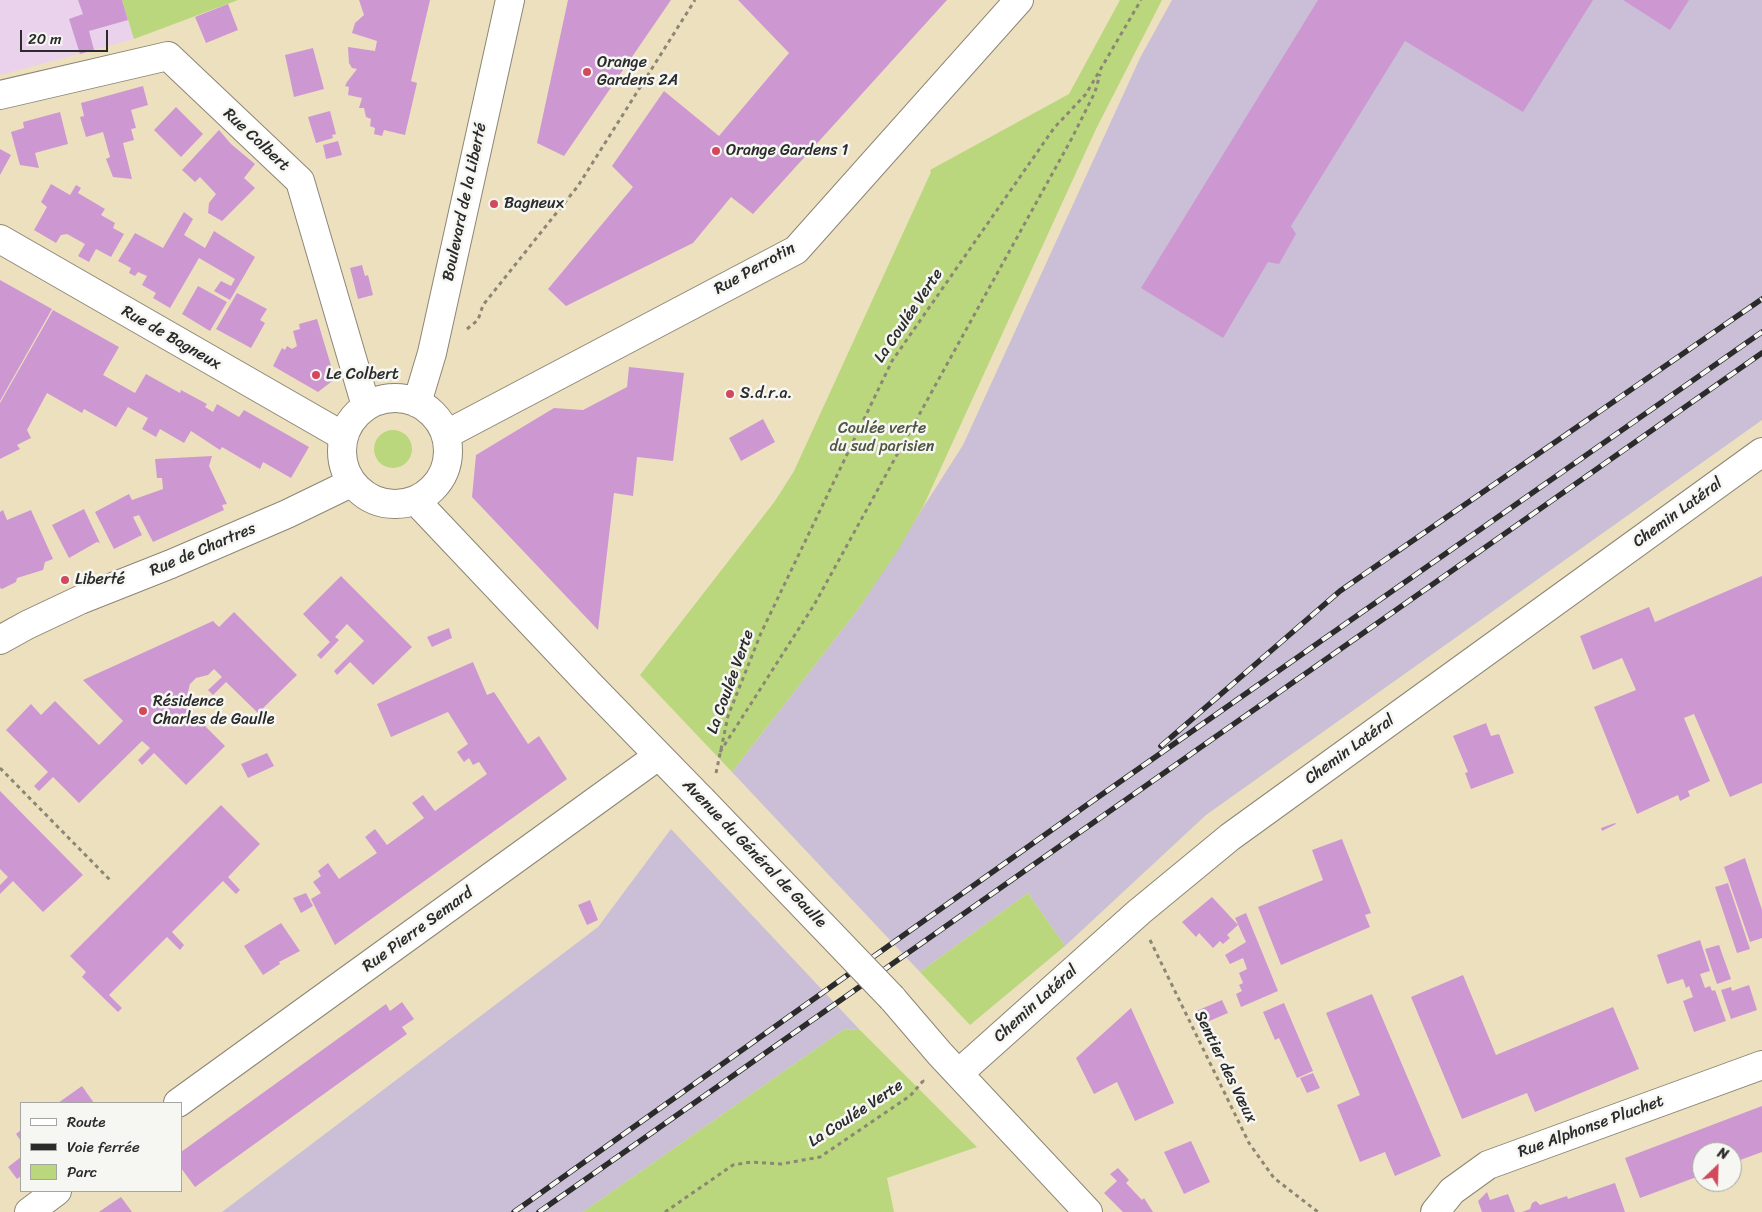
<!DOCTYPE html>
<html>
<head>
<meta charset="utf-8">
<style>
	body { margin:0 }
	#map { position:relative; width:1762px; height:1212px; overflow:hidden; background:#ede0bf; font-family:Sriracha,sans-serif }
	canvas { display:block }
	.legend { position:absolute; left:20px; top:1102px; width:162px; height:90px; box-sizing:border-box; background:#f6f6f2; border:1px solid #a5a5a2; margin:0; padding:6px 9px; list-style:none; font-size:15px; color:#2b2b2b }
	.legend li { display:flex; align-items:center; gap:10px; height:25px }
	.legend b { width:25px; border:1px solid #a5a5a2 }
	.north { position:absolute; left:1692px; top:1142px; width:50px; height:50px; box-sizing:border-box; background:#f6f6f2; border:1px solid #a5a5a2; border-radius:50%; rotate:24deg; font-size:14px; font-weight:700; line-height:20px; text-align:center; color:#2b2b2b }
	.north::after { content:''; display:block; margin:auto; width:18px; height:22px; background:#d1495b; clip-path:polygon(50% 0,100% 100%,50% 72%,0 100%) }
	.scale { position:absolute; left:20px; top:30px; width:88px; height:22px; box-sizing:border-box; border:2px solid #2b2b2b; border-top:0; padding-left:6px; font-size:15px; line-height:18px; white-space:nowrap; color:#2b2b2b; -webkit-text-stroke:4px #f6f6f2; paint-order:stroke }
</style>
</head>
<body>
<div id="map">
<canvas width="1762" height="1212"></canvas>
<ul class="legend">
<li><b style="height:6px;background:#fff"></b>Route</li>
<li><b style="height:6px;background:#2b2b2b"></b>Voie ferrée</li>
<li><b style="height:14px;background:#bad77d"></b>Parc</li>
</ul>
<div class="north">N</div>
<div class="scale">20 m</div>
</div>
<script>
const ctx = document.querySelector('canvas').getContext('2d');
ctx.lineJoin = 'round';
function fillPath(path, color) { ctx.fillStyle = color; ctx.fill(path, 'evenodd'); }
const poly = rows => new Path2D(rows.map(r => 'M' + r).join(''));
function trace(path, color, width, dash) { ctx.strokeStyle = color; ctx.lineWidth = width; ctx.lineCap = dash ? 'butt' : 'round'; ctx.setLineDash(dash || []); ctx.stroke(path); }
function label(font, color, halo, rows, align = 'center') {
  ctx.font = font + ' Sriracha,sans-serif'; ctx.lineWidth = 5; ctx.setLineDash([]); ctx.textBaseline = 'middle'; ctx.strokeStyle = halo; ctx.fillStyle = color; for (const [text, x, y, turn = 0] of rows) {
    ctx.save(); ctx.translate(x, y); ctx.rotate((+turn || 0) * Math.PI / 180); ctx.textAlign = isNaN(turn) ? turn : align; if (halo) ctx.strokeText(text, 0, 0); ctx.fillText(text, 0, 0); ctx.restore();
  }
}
fillPath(poly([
	[0,0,122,0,134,39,0,75]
]), '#ead1ec');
fillPath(poly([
	[1172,0,1762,0,1762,420,1206,815,1065,946,1028,893,920,972,732,772,859,608,963,445,1140,58],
	[671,829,859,1029,843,1030,583,1212,222,1212,598,927]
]), '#cabfd6');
fillPath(poly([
	[122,0,238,0,134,39],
	[1120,0,1162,0,1096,129,923,507,898,550,859,608,732,772,640,675,775,501,794,471,931,172,930,170,1069,94],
	'374 449a19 19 0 1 1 38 0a19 19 0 1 1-38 0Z',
	[1028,893,1065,946,970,1025,920,972],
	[859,1029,977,1147,887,1178,894,1212,583,1212,843,1030]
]), '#bad77d');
fillPath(poly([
	[78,0,122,0,128,20,89,31,94,50,80,54,69,19,83,14],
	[359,0,430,0,411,81,417,83,405,135,384,130,382,136,374,134,375,128,370,126,371,119,366,117,364,108,359,108,362,98,348,95,349,87,345,86,347,82,357,69,352,68,349,63,348,47,375,51,377,41,352,33,355,23,364,15],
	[568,0,671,0,564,156,537,143],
	[738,0,947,0,753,214,731,197,693,243,566,306,548,289,633,187,612,166,664,91,719,136,789,53],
	[1318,0,1593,0,1523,112,1405,41,1291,226,1296,234,1279,264,1268,262,1223,338,1141,288],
	[1623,0,1689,0,1670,30],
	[228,4,238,30,206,43,195,17],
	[313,48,324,89,294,97,285,55],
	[143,86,148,105,131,110,136,128,131,129,134,140,123,143,132,179,113,177,106,159,110,157,103,132,86,137,80,117,84,116,81,103],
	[176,107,203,134,181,157,154,130],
	[330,111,336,134,332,135,333,138,316,143,308,117],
	[60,112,68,144,35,153,39,168,20,165,11,132,24,128,23,122],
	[219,130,231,144,255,164,244,178,255,188,222,221,208,213,209,203,216,194,200,177,195,182,182,170],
	[338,141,342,155,326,159,323,145],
	[0,149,11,155,0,175],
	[51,184,70,195,76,185,81,188,78,193,105,209,101,215,115,223,113,228,124,234,111,257,96,249,89,262,78,256,85,244,67,234,61,235,56,243,34,230,47,207,41,202],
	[184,212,193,219,184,235,205,248,214,231,255,257,230,300,214,291,221,281,231,286,235,279,199,258,170,308,153,298,156,293,142,285,147,276,138,272,135,276,129,273,131,268,118,261,135,233,163,248],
	[362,265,365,276,368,275,373,295,358,299,350,268],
	[0,280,52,309,0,401],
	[198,286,227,302,210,331,182,314],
	[237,293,267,309,260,320,265,323,251,348,216,329],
	[53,310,119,347,103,375,135,393,146,374,180,393,181,390,207,404,205,407,213,412,217,404,239,417,244,410,309,447,291,478,263,462,260,469,222,447,220,450,191,431,184,443,160,429,156,437,142,429,148,418,128,407,116,427,84,409,82,413,47,393,27,430,31,438,17,445,20,449,0,459,0,403],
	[317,319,335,379,318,392,273,366,282,348,285,350,287,346,292,349,297,346,293,331,300,329,299,324],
	[629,367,684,373,673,461,637,457,633,496,614,493,598,630,472,497,476,455,554,408,583,410,627,387],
	[763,419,775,442,741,461,729,438],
	[212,456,209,466,227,504,222,505,224,510,153,542,139,515,133,517,142,535,114,549,95,512,129,494,132,500,163,489,162,478,157,478,155,459],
	[84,509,100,543,97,542,69,558,52,525],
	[3,510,7,520,31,510,53,559,45,562,43,570,17,578,16,582,2,589,0,588,0,512],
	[341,576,412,647,373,685,350,662,337,675,334,671,364,641,347,624,335,637,339,640,321,659,317,655,330,642,303,614],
	[1762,576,1762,783,1730,797,1694,714,1684,718,1710,781,1688,791,1690,796,1680,801,1678,795,1637,814,1594,707,1636,690,1622,658,1593,670,1580,636,1649,607,1655,622],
	[234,612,297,675,258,713,226,682,213,695,208,690,222,677,214,669,208,675,196,678,190,684,187,696,181,702,225,746,186,785,154,753,142,765,138,760,150,748,142,741,79,803,53,777,39,791,34,786,48,772,6,730,31,704,41,715,55,701,99,745,123,721,83,680,213,621,219,627],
	[449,628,452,638,432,647,427,637],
	[473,662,487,695,494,692,528,744,539,736,567,779,335,945,311,899,321,893,313,882,321,876,318,871,328,863,339,879,377,853,365,837,375,829,387,845,424,818,412,803,423,795,435,811,487,774,479,762,473,765,469,758,464,762,457,752,468,744,448,712,391,737,377,704],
	[1486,723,1491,736,1499,734,1514,773,1471,789,1465,773,1468,772,1453,736],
	[267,753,274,766,248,778,241,764],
	[0,791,83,875,43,912,13,881,0,894,0,885,8,877,0,869],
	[221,805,260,844,228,877,240,890,236,894,223,881,172,932,184,945,180,950,167,937,109,995,122,1008,118,1012,82,977,86,972,70,956],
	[1615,823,1616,824,1602,831,1601,828],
	[1342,839,1371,913,1365,915,1370,927,1281,965,1258,907,1323,880,1312,850],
	[1745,858,1762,910,1762,938,1750,942,1724,867],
	[1728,883,1750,949,1737,953,1715,887],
	[306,893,313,906,301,913,293,898],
	[1212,897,1238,925,1227,935,1230,938,1223,944,1220,941,1213,948,1199,933,1196,937,1182,922],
	[590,900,598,920,587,925,578,905],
	[1246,913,1278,991,1241,1007,1236,994,1242,991,1239,985,1243,983,1239,973,1247,969,1243,958,1230,964,1225,955,1246,942,1235,918],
	[281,923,300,951,279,962,280,964,263,975,244,946],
	[1700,940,1710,971,1700,974,1705,988,1710,986,1712,991,1715,990,1726,1021,1694,1032,1683,1001,1693,997,1689,986,1686,988,1683,979,1667,984,1657,955],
	[1719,945,1731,979,1717,984,1705,949],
	[1463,975,1496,1055,1613,1007,1639,1069,1535,1112,1527,1093,1462,1119,1411,997],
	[1749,985,1757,1010,1731,1019,1721,990,1731,987,1732,991],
	[1372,994,1441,1156,1395,1176,1385,1152,1360,1162,1337,1105,1360,1095,1326,1013],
	[1222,1000,1228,1013,1200,1025,1194,1012],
	[402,1002,414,1019,402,1027,407,1034,195,1187,181,1168,181,1152,386,1004,390,1011],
	[1284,1003,1313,1071,1297,1078,1279,1038,1275,1040,1263,1012],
	[1131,1008,1174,1103,1135,1121,1117,1082,1094,1094,1076,1058],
	[1313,1073,1320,1088,1307,1093,1300,1078],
	[82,1086,94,1103,58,1103],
	[1762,1106,1762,1152,1732,1163,1732,1152,1702,1152,1702,1175,1640,1198,1625,1158],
	[21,1130,21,1141,16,1134],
	[1191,1141,1210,1182,1184,1194,1164,1152],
	[21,1157,21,1176,17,1179,8,1167],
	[1118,1168,1129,1180,1126,1183,1142,1200,1144,1198,1153,1212,1123,1212,1104,1193,1117,1181,1110,1174],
	[1615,1183,1625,1212,1522,1212,1530,1209,1532,1203,1536,1201,1540,1205,1567,1196,1568,1199],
	[1487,1192,1490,1200,1508,1194,1515,1212,1482,1212,1478,1201],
	[121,1197,132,1212,99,1212,109,1205]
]), '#cd98d2');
const minor = poly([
	[0,95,168,56,300,181,366,406],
	[0,239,343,436],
	[447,434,796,250,1019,0],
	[959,1073,1139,912,1230,837,1762,452],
	[178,1103,658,756],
	[29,1212,57,1191],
	[1435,1212,1452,1191,1488,1165,1762,1065]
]);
const major = poly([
	'342 451a53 53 0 1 1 106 0a53 53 0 1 1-106 0Z',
	[417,403,432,353,510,0],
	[416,501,591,686,702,800],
	[0,640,27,625,80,600,171,564,287,514,351,483],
	[892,998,940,1054,1088,1212]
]);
trace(minor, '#8c8675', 30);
trace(major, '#8c8675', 30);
trace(poly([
	[467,329,478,320,483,305,578,186,695,0],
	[720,752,814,605,1072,138,1095,92,1100,74],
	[0,768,110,880],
	[716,773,728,716,761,633,892,361,1054,128,1086,94,1141,0],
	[1150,940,1249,1143,1274,1178,1318,1212],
	[665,1212,733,1165,751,1162,781,1164,820,1157,910,1096,923,1081,920,1078]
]), '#8c8675', 3, [4, 4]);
trace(minor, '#fff', 28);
trace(major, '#fff', 28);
const rail = poly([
	[1161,746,1340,591,1762,299],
	[514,1212,1084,807,1762,332],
	[539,1212,1762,353]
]);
trace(rail, '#2b2b2b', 5.5);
trace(rail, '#f6f6f2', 4, [11]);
const majorBridge = poly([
	[702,800,892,998]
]);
trace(majorBridge, '#8c8675', 30, []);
trace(majorBridge, '#fff', 28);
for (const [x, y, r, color] of [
	[587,72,5,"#d1495b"],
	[716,151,5,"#d1495b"],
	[494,204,5,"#d1495b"],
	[316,375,5,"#d1495b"],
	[730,394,5,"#d1495b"],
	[65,580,5,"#d1495b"],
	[143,711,5,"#d1495b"]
]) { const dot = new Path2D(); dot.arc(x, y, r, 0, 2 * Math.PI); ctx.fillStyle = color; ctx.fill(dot); trace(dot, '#f6f6f2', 2); }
label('16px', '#2b2b2b', '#f6f6f2', [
	["Orange",597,63],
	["Gardens 2A",597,81],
	["Orange Gardens 1",726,151],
	["Bagneux",504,204],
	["Le Colbert",326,375],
	["S.d.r.a.",740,394],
	["Liberté",75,580],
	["Résidence",153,702],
	["Charles de Gaulle",153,720]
], 'left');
label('16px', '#2b2b2b', '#f6f6f2', [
	["Rue Colbert",256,140,43],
	["Boulevard de la Liberté",465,202,-78],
	["Rue Perrotin",755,269,-29],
	["La Coulée Verte",909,316,-56],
	["Rue de Bagneux",171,338,30],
	["Chemin Latéral",1678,513,-36],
	["Rue de Chartres",203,550,-23],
	["La Coulée Verte",731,682,-70],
	["Chemin Latéral",1350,750,-36],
	["Avenue du Général de Gaulle",754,854,46],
	["Rue Pierre Semard",418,930,-36],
	["Chemin Latéral",1036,1004,-42],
	["Sentier des Vœux",1225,1067,64],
	["La Coulée Verte",856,1114,-33],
	["Rue Alphonse Pluchet",1591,1127,-20]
]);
label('16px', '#4f5640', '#f6f6f2', [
	["Coulée verte",882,429],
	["du sud parisien",882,447]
]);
</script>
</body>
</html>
